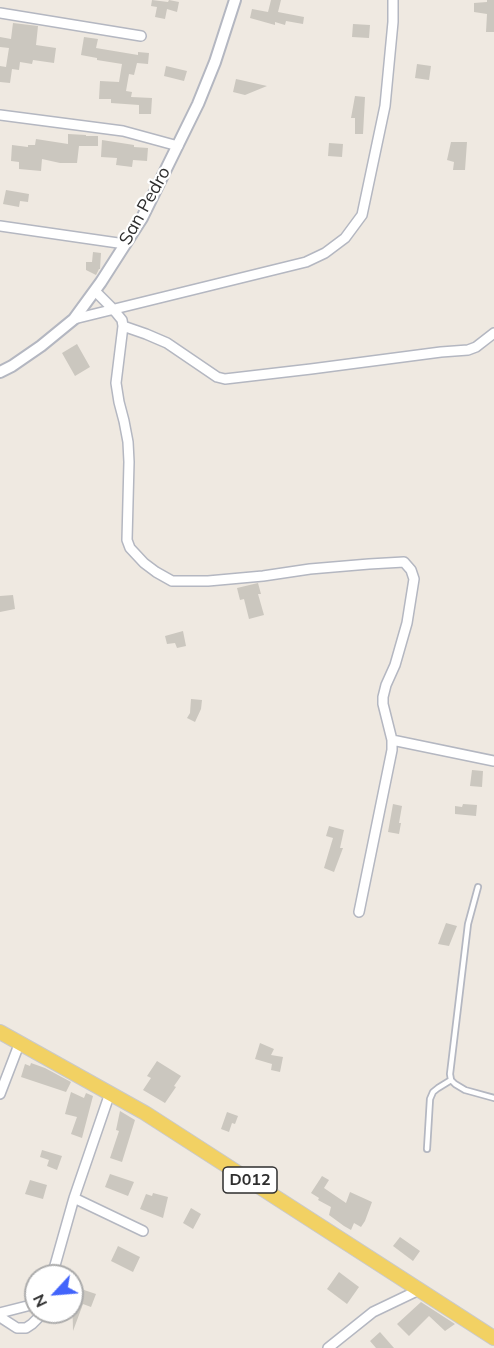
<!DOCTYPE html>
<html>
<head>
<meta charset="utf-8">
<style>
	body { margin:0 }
	#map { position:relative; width:494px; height:1348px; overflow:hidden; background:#efe9e1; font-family:Mulish,sans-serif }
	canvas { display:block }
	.north { position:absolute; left:24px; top:1264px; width:60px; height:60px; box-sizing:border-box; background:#fff; border:2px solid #ababab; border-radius:50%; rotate:244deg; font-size:16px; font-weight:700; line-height:24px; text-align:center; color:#2e2e2e }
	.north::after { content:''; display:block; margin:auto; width:21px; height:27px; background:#4264fb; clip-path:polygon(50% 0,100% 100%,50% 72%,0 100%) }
</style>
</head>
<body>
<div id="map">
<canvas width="494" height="1348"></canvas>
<div class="north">N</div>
</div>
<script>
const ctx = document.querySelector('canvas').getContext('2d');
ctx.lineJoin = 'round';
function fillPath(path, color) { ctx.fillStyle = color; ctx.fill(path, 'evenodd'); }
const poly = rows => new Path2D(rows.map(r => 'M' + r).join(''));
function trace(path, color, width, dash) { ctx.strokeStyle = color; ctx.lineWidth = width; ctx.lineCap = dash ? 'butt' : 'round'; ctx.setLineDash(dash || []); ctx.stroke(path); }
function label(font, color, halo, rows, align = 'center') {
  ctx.font = font + ' Mulish,sans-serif'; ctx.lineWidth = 4.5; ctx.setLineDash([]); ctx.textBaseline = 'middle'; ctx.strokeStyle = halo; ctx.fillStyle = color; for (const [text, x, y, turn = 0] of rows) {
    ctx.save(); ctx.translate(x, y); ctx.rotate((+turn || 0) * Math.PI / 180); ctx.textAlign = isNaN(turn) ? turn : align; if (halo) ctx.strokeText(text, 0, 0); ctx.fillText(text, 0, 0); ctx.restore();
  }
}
fillPath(poly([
	[152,0,168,2,169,0,179,2,177,12,167,9,165,19,155,17,157,7,151,6],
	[271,0,281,0,278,12,304,17,303,24,286,21,285,25,275,22,275,25,250,18,252,9,268,12],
	[487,0,494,0,494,32,486,32,487,14,474,12,474,3,487,2],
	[13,23,38,26,36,45,56,48,54,63,33,60,32,64,20,62,19,70,12,69,10,83,0,82,0,66,6,67,9,48,0,47,0,37,11,39],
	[353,24,370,25,369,38,352,37],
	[84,37,98,39,96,48,138,55,138,52,149,53,148,64,137,63,134,75,129,74,126,91,132,92,131,97,152,98,151,114,139,114,139,105,111,103,111,99,99,99,100,81,119,82,122,64,97,60,97,58,81,55],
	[417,64,431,66,429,80,415,78],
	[166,66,187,71,184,81,164,76],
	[236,79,267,86,245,95,233,92],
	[355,96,365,97,363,134,355,134,355,118,351,118],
	[68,134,86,135,86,136,98,136,98,146,79,146,77,163,60,163,42,159,41,171,19,169,19,162,11,161,12,145,28,147,28,145,35,145,36,139,68,144],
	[102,140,134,145,134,147,148,148,147,161,133,160,132,167,116,165,117,158,101,157],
	[451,142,467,142,465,170,453,170,454,162,447,160],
	[329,143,343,144,342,157,328,156],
	[6,190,29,194,28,202,20,201,19,207,3,204],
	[93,252,101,253,100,269,99,269,96,275,86,270,86,262,92,262],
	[77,344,90,367,75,376,62,353],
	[258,583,261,594,258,594,264,615,249,619,244,599,240,600,237,588],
	[13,595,15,609,0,612,0,596],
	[183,631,186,646,177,648,175,643,167,644,165,636],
	[191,699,202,700,201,709,195,722,187,718,190,713],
	[472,770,483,771,482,787,470,786],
	[393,804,402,806,399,823,401,823,399,834,388,832],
	[463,804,477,805,476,816,455,814,455,806,462,807],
	[329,826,344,830,340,848,343,848,334,872,324,868,333,838,326,836],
	[446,923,457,926,449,946,438,944],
	[260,1043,274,1049,271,1055,283,1057,280,1072,271,1070,272,1064,255,1059],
	[157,1061,181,1076,174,1086,176,1087,165,1103,143,1090,151,1078,147,1076],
	[31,1063,45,1068,71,1082,66,1092,21,1077,25,1064,30,1066],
	[71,1092,84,1098,86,1093,93,1096,82,1138,71,1134,77,1117,65,1114],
	[120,1111,135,1120,122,1162,110,1158,119,1131,116,1130],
	[227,1112,238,1116,235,1124,232,1123,229,1132,221,1129],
	[42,1150,62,1156,57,1170,47,1166,49,1160,40,1157],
	[110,1174,134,1182,128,1196,105,1187],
	[322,1176,329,1180,324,1188,346,1203,350,1192,372,1202,365,1221,361,1227,354,1223,351,1230,344,1226,329,1215,331,1207,318,1200,319,1198,311,1193],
	[30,1180,47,1185,43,1199,25,1194],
	[153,1193,168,1197,163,1218,140,1209,146,1194,152,1196],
	[191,1208,201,1214,193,1229,183,1223],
	[400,1237,420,1251,413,1261,393,1246],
	[118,1246,140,1257,133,1272,111,1261],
	[339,1272,359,1287,347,1304,327,1289],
	[72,1286,96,1294,91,1307,83,1304,73,1331],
	[421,1302,455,1324,445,1331,429,1316,409,1336,397,1324],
	[380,1332,394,1348,376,1348,370,1341]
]), '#cbc7bf');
const service = poly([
	[478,887,468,924,450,1074,451,1080,455,1084,465,1090,494,1098],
	[427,1149,430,1099,433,1092,438,1088,451,1080]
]);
const minor = poly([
	[0,13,141,36],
	[0,115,123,131,178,146],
	[0,226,125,244],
	[95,291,113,309,122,320,123,326,116,383,119,402,124,421,128,442,129,462,127,540,130,548,144,563,156,572,172,581,208,581,263,576,310,569,369,564,404,562,411,570,414,579,407,623,395,665,386,685,383,697,383,704,392,740],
	[74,319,306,262,325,253,345,238,362,215,385,106,393,22,393,0],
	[123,326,146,334,167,343,217,377,225,379,311,369,441,352,468,350,476,347,494,333],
	[359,912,392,750,392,740,494,761],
	[0,1094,20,1042],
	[74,1198,143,1231],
	[52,1276,74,1198,110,1093],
	[0,1313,31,1305,36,1305],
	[0,1317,17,1328,26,1328,32,1324,38,1318,41,1312],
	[328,1348,373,1312,419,1290]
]);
const tertiary = poly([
	[0,372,12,366,41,346,74,319,101,282,142,218,198,104,215,62,235,0]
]);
const primary = poly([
	[0,1032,145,1113,494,1338]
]);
trace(service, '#b4b7c1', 8);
trace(minor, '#b4b7c1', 12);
trace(tertiary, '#b4b7c1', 14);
trace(primary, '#c9c9c9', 16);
trace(service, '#fff', 4.5);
trace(minor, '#fff', 9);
trace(tertiary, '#fff', 10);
trace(primary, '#f2d163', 14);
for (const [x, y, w] of [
	[250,1180,54]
]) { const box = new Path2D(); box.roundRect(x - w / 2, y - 13, w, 26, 4.5); ctx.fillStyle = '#fff'; ctx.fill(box); trace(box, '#2e2e2e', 1.5); }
label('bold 16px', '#2e2e2e', null, [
	["D012",250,1180]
]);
label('18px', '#2e2e2e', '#fff', [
	["San Pedro",145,206,-61]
]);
</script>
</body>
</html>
